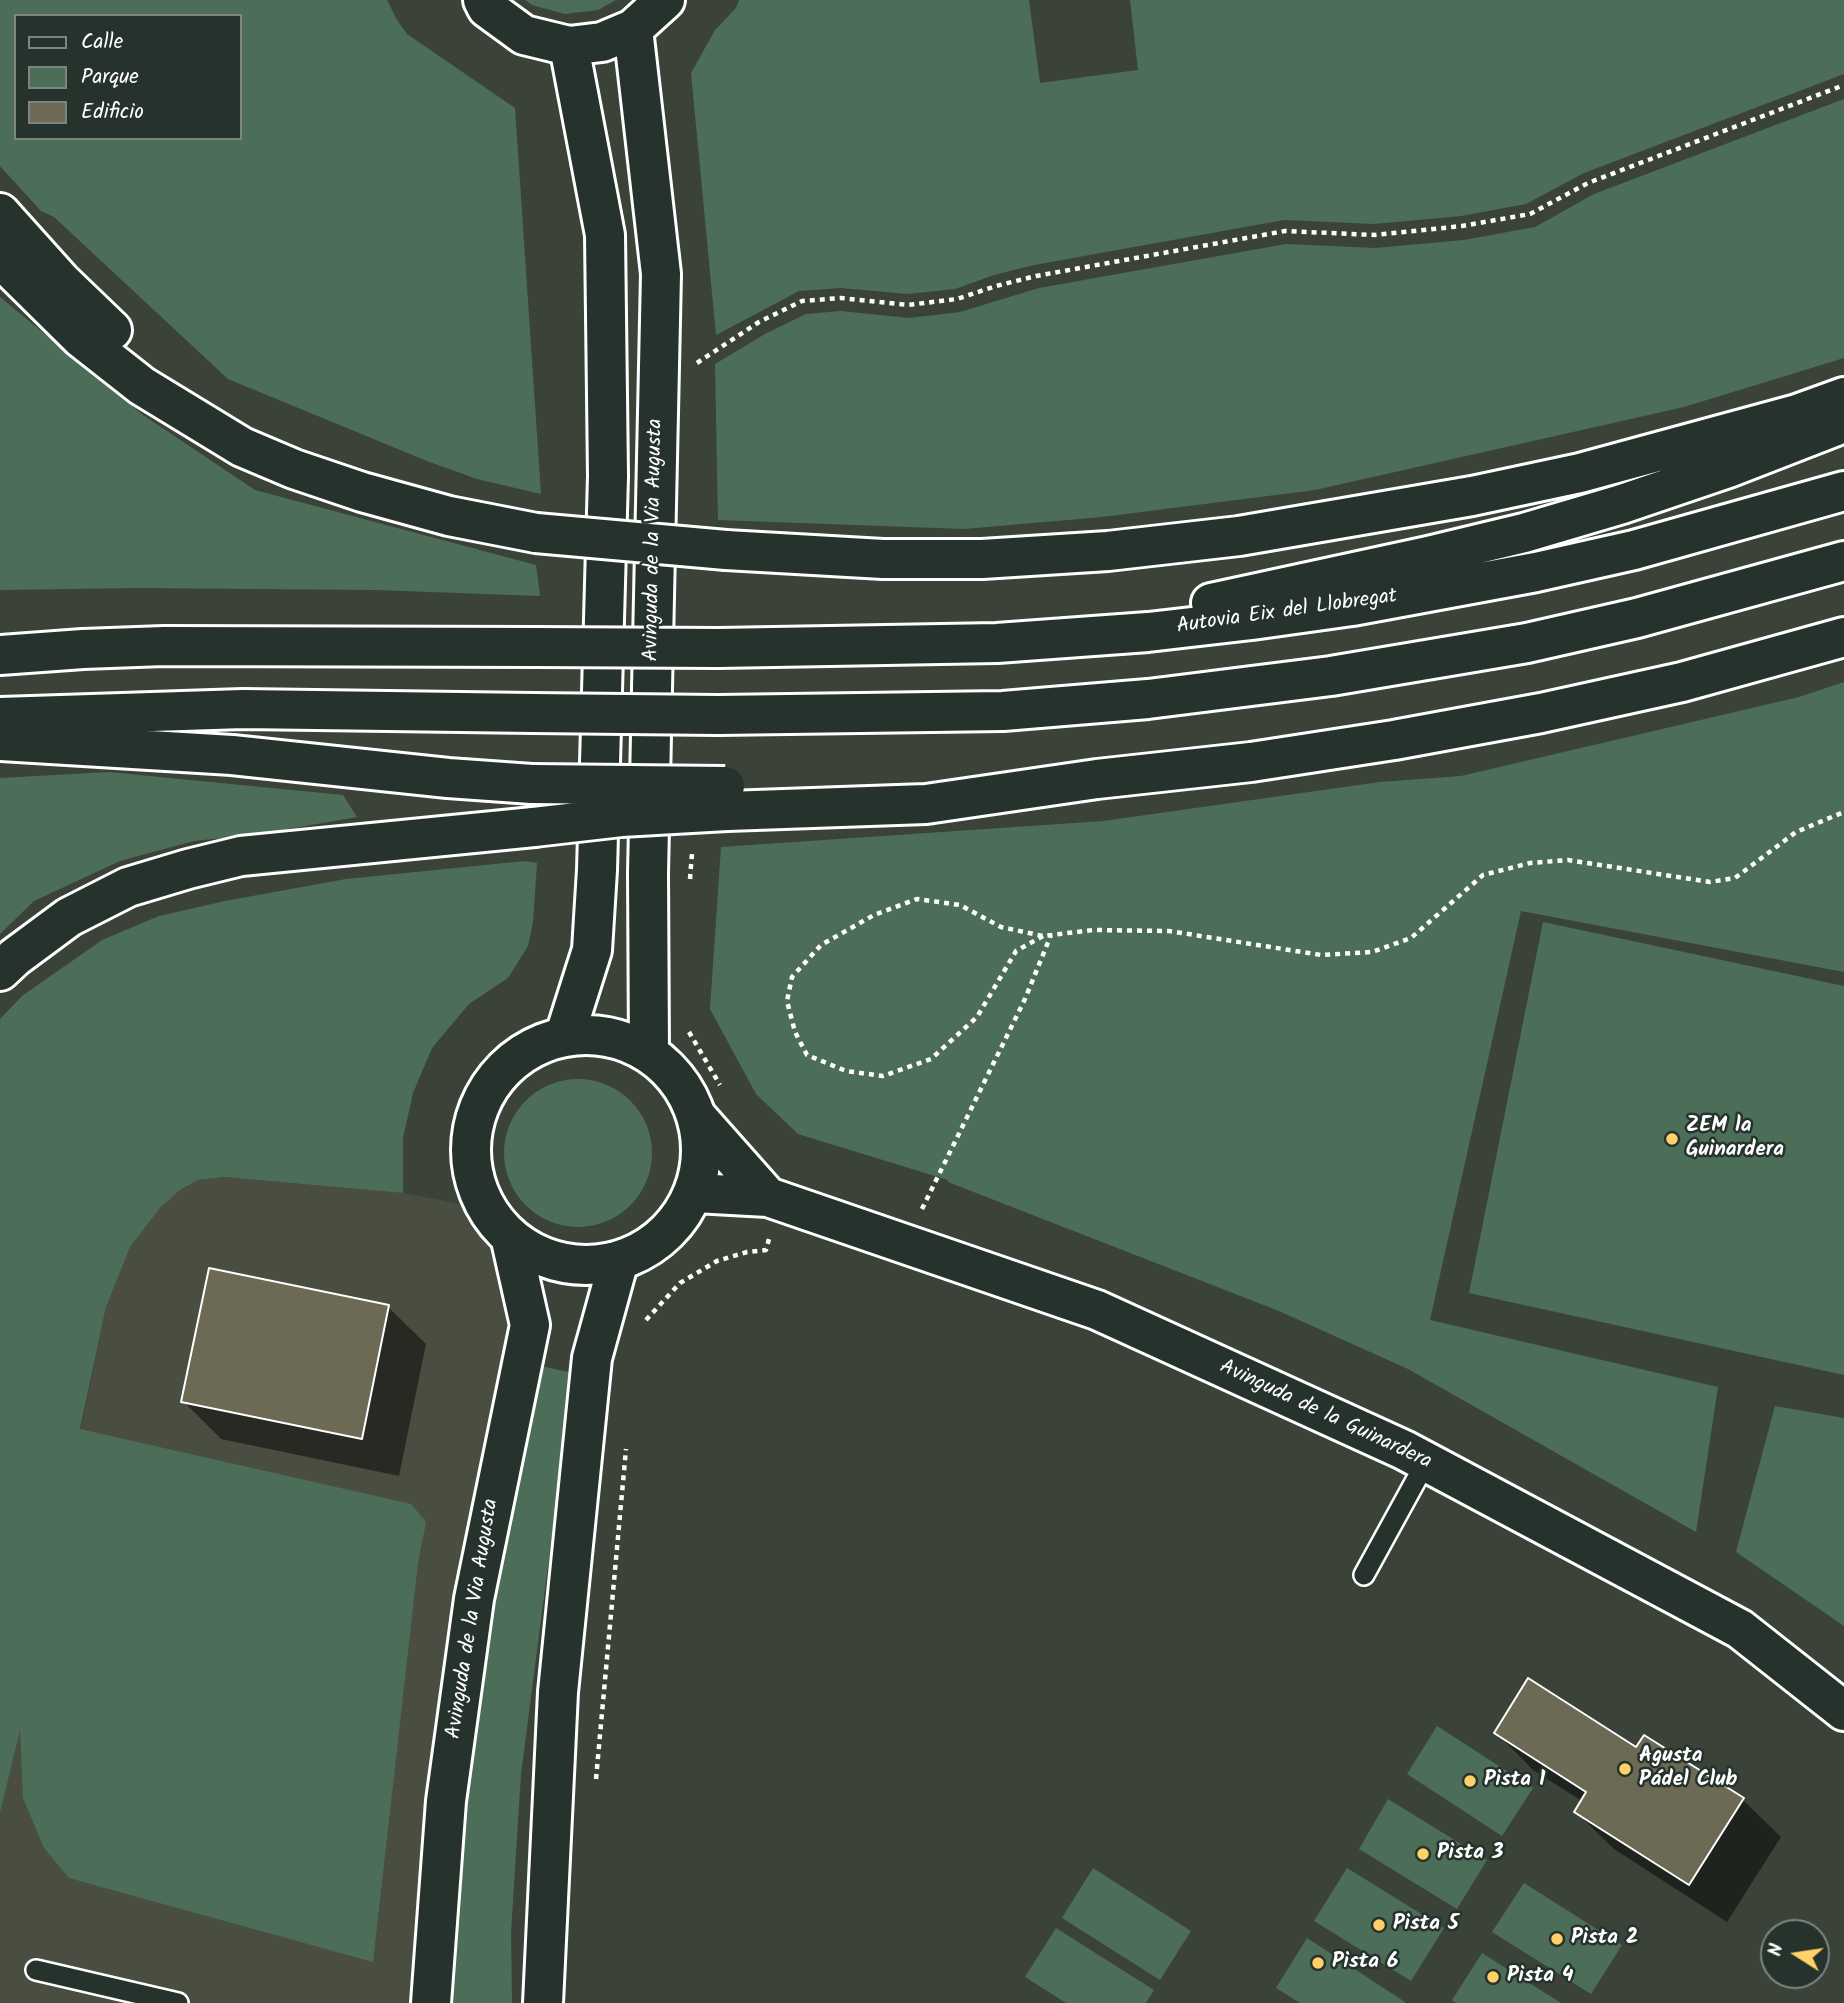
<!DOCTYPE html>
<html>
<head>
<meta charset="utf-8">
<style>
	body { margin:0 }
	#map { position:relative; width:1844px; height:2003px; overflow:hidden; background:#3b4339; font-family:Kalam,sans-serif }
	canvas { display:block }
	.legend { position:absolute; left:14px; top:14px; width:228px; height:126px; box-sizing:border-box; background:#26332d; border:2px solid #7d8581; margin:0; padding:9px 12px; list-style:none; font-size:21px; color:#fff }
	.legend li { display:flex; align-items:center; gap:14px; height:35px }
	.legend b { width:35px; border:2px solid #7d8581 }
	.north { position:absolute; left:1760px; top:1919px; width:70px; height:70px; box-sizing:border-box; background:#26332d; border:2px solid #7d8581; border-radius:50%; rotate:282deg; font-size:19px; font-weight:700; line-height:28px; text-align:center; color:#fff }
	.north::after { content:''; display:block; margin:auto; width:24px; height:32px; background:#ffd166; clip-path:polygon(50% 0,100% 100%,50% 72%,0 100%) }
</style>
</head>
<body>
<div id="map">
<canvas width="1844" height="2003"></canvas>
<ul class="legend">
<li><b style="height:9px;background:#26332d"></b>Calle</li>
<li><b style="height:19px;background:#4c6e59"></b>Parque</li>
<li><b style="height:19px;background:#6c6955"></b>Edificio</li>
</ul>
<div class="north">N</div>
</div>
<script>
const ctx = document.querySelector('canvas').getContext('2d');
ctx.lineJoin = 'round';
function fillPath(path, color) { ctx.fillStyle = color; ctx.fill(path, 'evenodd'); }
const poly = rows => new Path2D(rows.map(r => 'M' + r).join(''));
function trace(path, color, width, dash) { ctx.strokeStyle = color; ctx.lineWidth = width; ctx.lineCap = dash ? 'butt' : 'round'; ctx.setLineDash(dash || []); ctx.stroke(path); }
function label(font, color, halo, rows, align = 'center') {
  ctx.font = font + ' Kalam,sans-serif'; ctx.lineWidth = 5; ctx.setLineDash([]); ctx.textBaseline = 'middle'; ctx.strokeStyle = halo; ctx.fillStyle = color; for (const [text, x, y, turn = 0] of rows) {
    ctx.save(); ctx.translate(x, y); ctx.rotate((+turn || 0) * Math.PI / 180); ctx.textAlign = isNaN(turn) ? turn : align; if (halo) ctx.strokeText(text, 0, 0); ctx.fillText(text, 0, 0); ctx.restore();
  }
}
fillPath(poly([
	[225,1177,403,1193,485,1209,511,1240,530,1325,431,2003,0,2003,0,1813,24,1711,106,1307,130,1247,160,1208,180,1190,198,1180]
]), '#4a4e41');
fillPath(poly([
	[0,0,387,0,397,20,407,34,515,108,541,494,477,479,427,461,228,379,54,217,41,211,0,166],
	[16,16,240,16,240,138,16,138],
	[525,0,616,0,598,10,565,14,532,5],
	[739,0,1029,0,1040,83,1138,70,1130,0,1844,0,1844,74,1584,173,1526,204,1461,216,1374,224,1284,220,1034,265,994,275,955,289,908,294,841,288,799,291,716,335,691,73,715,30,736,8],
	[1844,99,1844,358,1684,407,1315,490,1102,517,964,529,718,520,715,364,765,334,806,314,841,311,909,318,960,312,1039,288,1286,244,1375,248,1464,240,1535,227,1594,194],
	[0,297,143,415,255,490,536,565,540,596,376,590,138,588,0,590],
	[1844,682,1844,972,1521,911,1430,1320,1718,1387,1696,1532,1408,1369,1279,1311,948,1182,948,1180,798,1134,756,1094,710,1009,721,847,1103,821,1380,782,1461,776,1799,697],
	[109,772,343,795,357,817,259,834,194,841,120,861,34,901,0,934,0,778],
	[525,861,537,863,533,922,528,946,508,978,469,1004,432,1048,413,1093,403,1138,403,1193,225,1177,198,1180,180,1190,160,1208,130,1247,106,1307,80,1429,411,1504,426,1522,418,1563,373,1962,69,1878,44,1848,23,1798,20,1730,0,1813,0,1019,22,996,102,940,159,916,225,901,346,879],
	[1543,922,1844,986,1844,1375,1469,1293],
	'504 1153a74 74 0 1 1 148 0a74 74 0 1 1-148 0Z',
	[540,1366,573,1373,521,1774,511,1933,512,2003,446,2003,456,1842,480,1659],
	[1775,1406,1844,1418,1844,1626,1736,1552],
	[1437,1726,1533,1788,1502,1836,1407,1774],
	[1388,1799,1487,1860,1457,1909,1359,1849],
	[1093,1868,1191,1931,1160,1980,1062,1918],
	[1347,1868,1444,1928,1411,1981,1314,1921],
	[1524,1883,1622,1945,1591,1994,1492,1932],
	[1056,1928,1154,1990,1146,2003,1066,2003,1025,1977],
	[1307,1938,1405,2002,1404,2003,1300,2003,1276,1988],
	[1482,1953,1561,2003,1456,2003,1452,2000]
]), '#4c6e59');
fillPath(poly([
	[388,1307,426,1344,399,1476,221,1439,183,1401],
	[1496,1732,1637,1749,1645,1738,1743,1800,1781,1837,1727,1922,1614,1849,1576,1812,1582,1801,1533,1770]
]), '#0007');
const building = poly([
	[209,1268,389,1305,362,1439,181,1402,209,1268],
	[1528,1678,1636,1747,1644,1735,1744,1798,1689,1885,1574,1812,1586,1792,1494,1733,1528,1678]
]);
fillPath(building, '#6c6955');
trace(building, '#fff', 2);
const lane = poly([
	[1364,1575,1426,1462],
	[36,1970,178,2003]
]);
const street = poly([
	[698,1118,768,1197],
	[695,1193,768,1197,1097,1310,1404,1450,1740,1629,1844,1711]
]);
const secondary = poly([
	[483,0,487,8,524,35,569,46,602,42,633,29,665,0],
	[633,29,661,274,648,873,649,1052],
	'471 1150a115 115 0 1 1 230 0a115 115 0 1 1-230 0Z',
	[565,1035,592,950,597,870,608,476,605,235,569,46],
	[431,2003,446,1801,474,1599,530,1325,511,1240],
	[543,2003,558,1692,592,1358,619,1260]
]);
const highway = poly([
	[0,213,61,281,112,330],
	[0,258,81,338,142,386,242,447,294,469,362,492,449,516,536,533],
	[726,550,883,559,982,559,1108,551,1239,536,1472,496,1580,473,1797,414,1844,397],
	[1211,603,1428,556,1524,533,1622,504,1728,468,1836,426],
	[718,648,997,643,1148,632,1252,620,1352,606,1536,572,1634,550,1844,491],
	[0,655,83,649,164,646,536,647],
	[718,715,1003,711,1148,699,1331,676,1527,643,1637,618,1844,561],
	[0,717,243,709,533,713],
	[0,741,232,755,448,778,532,784],
	[727,811,926,804,1097,779,1251,762,1394,740,1541,713,1682,682,1844,637],
	[0,971,15,957,69,917,128,887,188,869,241,856,534,827]
]);
trace(lane, '#fff', 24);
trace(street, '#fff', 44);
trace(secondary, '#fff', 44);
trace(highway, '#fff', 44);
trace(poly([
	[697,363,759,322,802,301,841,298,908,305,957,299,996,286,1036,276,1285,231,1375,235,1462,226,1530,214,1588,183,1844,85],
	[690,879,692,853],
	[1043,936,1016,951,977,1017,931,1059,883,1076,846,1071,807,1055,795,1032,787,1001,792,977,821,945,874,915,917,899,960,905,1001,927,1043,936,1093,930,1169,931,1321,955,1372,952,1411,938,1483,875,1530,863,1568,860,1710,882,1735,878,1796,832,1844,812],
	[689,1032,720,1085],
	[922,1209,1025,999,1051,935],
	[646,1320,680,1283,717,1261,747,1252,766,1250,769,1239],
	[596,1779,626,1449]
]), '#fff', 4.5, [5, 5]);
trace(lane, '#26332d', 19);
trace(street, '#26332d', 38);
trace(secondary, '#26332d', 38);
trace(highway, '#26332d', 38);
const highwayBridge = poly([
	[536,533,726,550],
	[536,647,718,648],
	[533,713,718,715],
	[532,784,725,786],
	[534,827,621,817,727,811]
]);
trace(highwayBridge, '#fff', 44, []);
trace(highwayBridge, '#26332d', 38);
for (const [x, y, r, color] of [
	[1672,1139,7,"#ffd166"],
	[1625,1769,7,"#ffd166"],
	[1470,1781,7,"#ffd166"],
	[1423,1854,7,"#ffd166"],
	[1379,1925,7,"#ffd166"],
	[1557,1939,7,"#ffd166"],
	[1318,1963,7,"#ffd166"],
	[1493,1977,7,"#ffd166"]
]) { const dot = new Path2D(); dot.arc(x, y, r, 0, 2 * Math.PI); ctx.fillStyle = color; ctx.fill(dot); trace(dot, '#26332d', 2.5); }
label('21px', '#fff', '#26332d', [
	["Avinguda de la Via Augusta",655,540,-89],
	["Autovia Eix del Llobregat",1287,613,-8],
	["Avinguda de la Guinardera",1325,1416,25],
	["Avinguda de la Via Augusta",474,1619,-81]
]);
label('bold 21px', '#fff', '#26332d', [
	["ZEM la",1686,1127],
	["Guinardera",1686,1151],
	["Agusta",1639,1757],
	["Pádel Club",1639,1781],
	["Pista 1",1484,1781],
	["Pista 3",1437,1854],
	["Pista 5",1393,1925],
	["Pista 2",1571,1939],
	["Pista 6",1332,1963],
	["Pista 4",1507,1977]
], 'left');
</script>
</body>
</html>
